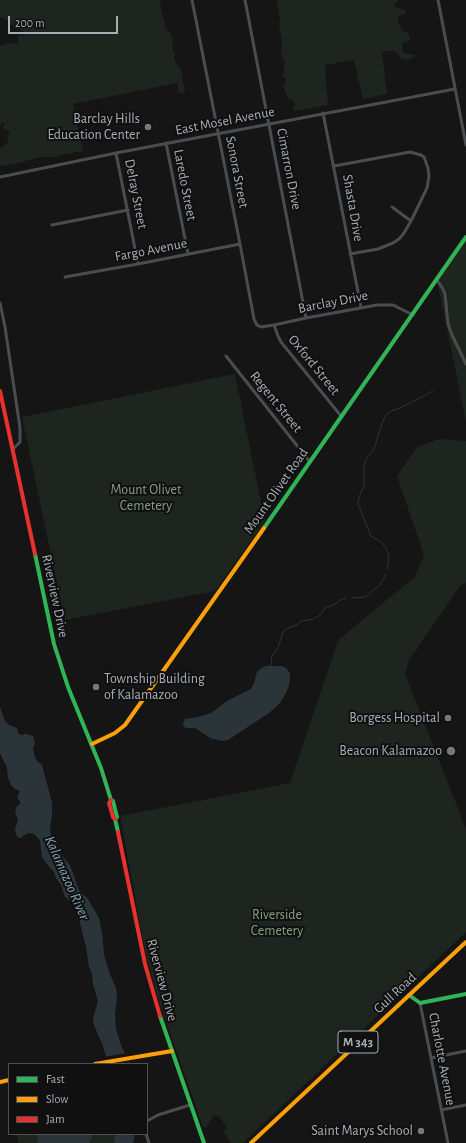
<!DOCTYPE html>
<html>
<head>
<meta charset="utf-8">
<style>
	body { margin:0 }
	#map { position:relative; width:466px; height:1143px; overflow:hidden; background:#151516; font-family:"Alegreya Sans",sans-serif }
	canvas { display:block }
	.legend { position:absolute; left:8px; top:1063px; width:140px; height:72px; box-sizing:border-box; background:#101011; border:1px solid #4c5053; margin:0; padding:5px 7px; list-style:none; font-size:12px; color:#a7afb6 }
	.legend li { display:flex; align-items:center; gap:8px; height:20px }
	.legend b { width:20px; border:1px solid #4c5053 }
	.scale { position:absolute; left:8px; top:16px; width:110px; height:18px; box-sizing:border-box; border:2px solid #a7afb6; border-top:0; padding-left:5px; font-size:12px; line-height:14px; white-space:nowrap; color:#a7afb6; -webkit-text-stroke:3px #101011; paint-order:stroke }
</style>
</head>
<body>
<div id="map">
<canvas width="466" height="1143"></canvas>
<ul class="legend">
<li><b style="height:5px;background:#30b455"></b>Fast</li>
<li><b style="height:5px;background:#ff9f0a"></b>Slow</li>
<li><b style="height:5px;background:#e5322d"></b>Jam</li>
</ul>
<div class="scale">200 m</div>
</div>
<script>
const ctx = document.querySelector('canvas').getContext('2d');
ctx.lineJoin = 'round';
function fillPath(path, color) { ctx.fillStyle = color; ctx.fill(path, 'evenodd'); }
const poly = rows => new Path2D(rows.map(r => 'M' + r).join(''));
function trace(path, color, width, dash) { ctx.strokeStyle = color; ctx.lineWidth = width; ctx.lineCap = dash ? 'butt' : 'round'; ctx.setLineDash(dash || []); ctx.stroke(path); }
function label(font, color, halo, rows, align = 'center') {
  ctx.font = font + ' "Alegreya Sans",sans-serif'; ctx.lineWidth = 4; ctx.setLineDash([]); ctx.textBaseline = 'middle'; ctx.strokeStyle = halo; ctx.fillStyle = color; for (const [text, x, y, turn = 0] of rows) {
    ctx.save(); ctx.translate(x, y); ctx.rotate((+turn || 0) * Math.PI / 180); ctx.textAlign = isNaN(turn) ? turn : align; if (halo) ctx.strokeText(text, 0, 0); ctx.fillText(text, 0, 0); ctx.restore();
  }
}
fillPath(poly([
	[0,0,160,0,161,8,165,24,165,27,171,34,173,44,172,50,175,52,174,59,178,67,181,70,185,92,183,93,179,93,177,83,73,104,83,152,78,152,76,151,71,154,64,154,55,157,40,157,15,164,0,166,0,148,5,145,9,141,7,136,10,132,4,129,3,126,5,123,3,122,0,125,0,46,8,43,18,44,18,35,24,35,24,31,14,28,9,21,0,17],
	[277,0,398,0,394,6,400,9,405,9,406,12,404,14,398,16,398,22,402,31,408,33,410,40,402,43,402,49,404,53,408,54,413,54,415,56,411,59,404,60,399,57,395,51,385,51,382,52,387,94,363,99,354,60,325,65,328,105,295,111,293,109,294,105,294,101,288,98,283,87,286,83,286,79,283,77,284,67,285,64,281,52,282,42,279,25,280,18],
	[466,237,466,422,437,280],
	[235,374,265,522,215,591,65,620,22,417],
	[439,439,466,441,466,583,460,586,409,660,405,674,466,829,466,932,244,1142,241,1143,231,1143,223,1131,227,1128,219,1116,214,1115,206,1128,203,1127,157,996,145,951,120,816,290,783,338,641,356,625,415,577,424,555,397,476,417,447],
	[17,1134,115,1134,114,1143,18,1143]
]), '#1e241e');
fillPath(poly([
	[266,666,281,666,286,668,290,673,290,678,289,685,286,693,280,703,269,713,228,740,222,741,210,738,195,728,187,728,184,727,183,723,185,719,198,717,211,713,227,701,251,689,254,683,257,672,260,669],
	[0,707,5,721,9,725,17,728,18,733,21,735,26,734,33,736,35,743,33,748,34,754,37,761,42,765,52,803,52,816,50,827,51,835,63,857,70,865,79,890,88,899,99,918,102,933,104,954,109,972,116,988,117,998,115,1014,116,1029,122,1048,131,1064,108,1064,103,1046,94,1025,93,1019,98,1001,93,984,92,974,89,967,86,947,78,915,73,903,65,897,61,885,56,878,54,872,49,867,42,857,40,841,38,838,34,834,29,833,24,835,21,838,17,837,15,829,18,819,15,811,17,806,20,804,20,801,17,798,20,791,15,789,11,785,8,778,7,768,0,753],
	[37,1134,92,1134,92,1137,89,1143,38,1143],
	[115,1134,135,1134,133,1143,114,1143]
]), '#2b3539');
fillPath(poly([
	[127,1053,132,1062,120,1064,106,1064,104,1057]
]), '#151516');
trace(poly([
	[387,569,389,556,386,548,381,542,371,536,358,504,359,497,364,486,364,465,367,458,374,449,381,426,385,416,391,411,398,409,433,391],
	[352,598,365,597,380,585,384,578,386,574],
	[271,666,272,656,278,648,283,632,288,628,298,624,301,621,313,619,319,616,326,607,331,606,337,603,340,600,346,598]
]), '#2b3539', 1);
trace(poly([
	[192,0,240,244,254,319,257,325,261,327,274,325,306,318,377,305,393,305,413,315],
	[245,0,306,318],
	[438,0,466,145],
	[323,113,361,307],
	[166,143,188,254],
	[116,153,138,264],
	[334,166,410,152,421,155,424,157,428,168,429,176,427,188,411,221,404,233,399,239,393,243,378,249,350,254],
	[0,177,116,153,455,89],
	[392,207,411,221],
	[52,225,128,210],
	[65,277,138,264,240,244],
	[437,280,443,289,445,294,448,324,452,335,466,364],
	[0,303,5,327,20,428,20,442,12,450],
	[274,325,278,336,281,342,341,416],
	[226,356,310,462],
	[420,1003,448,1143],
	[431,1058,466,1051],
	[441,1110,466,1105],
	[147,1121,158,1115,190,1105],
	[146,1134,149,1143]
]), '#4a4c4e', 3);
trace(poly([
	[264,528,466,237],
	[35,554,54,644,68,687,101,768,111,800,113,801,117,817,115,819,118,832],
	[409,995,420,1003,466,994],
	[160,1016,204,1143]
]), '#30b455', 4);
trace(poly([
	[92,744,115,733,125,725,264,528],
	[95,1064,172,1051],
	[0,1082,9,1080],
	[251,1143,466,942]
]), '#ff9f0a', 4);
trace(poly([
	[0,391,35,554],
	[111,800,109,803,113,817,115,819],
	[118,832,145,964,160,1016]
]), '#e5322d', 4);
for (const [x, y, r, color] of [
	[148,127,4,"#74797e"],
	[96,687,4,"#74797e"],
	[448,718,4,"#74797e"],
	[451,751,5,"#74797e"],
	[421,1131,4,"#74797e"]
]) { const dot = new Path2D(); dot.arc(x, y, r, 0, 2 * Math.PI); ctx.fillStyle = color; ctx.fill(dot); trace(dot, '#101011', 1.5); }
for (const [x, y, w] of [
	[358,1042,40]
]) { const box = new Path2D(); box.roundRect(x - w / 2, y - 11, w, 22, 3); ctx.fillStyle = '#101011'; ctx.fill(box); trace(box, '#a7afb6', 1); }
label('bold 13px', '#a7afb6', null, [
	["M 343",358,1042]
]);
label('14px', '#a7afb6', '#101011', [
	["Barclay Hills",140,119],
	["Education Center",140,135],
	["Township Building",104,679,"left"],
	["of Kalamazoo",104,695,"left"],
	["Borgess Hospital",440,718],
	["Beacon Kalamazoo",442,751],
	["Saint Marys School",413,1131]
], 'right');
label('14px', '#a7afb6', '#101011', [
	["East Mosel Avenue",225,121,-11],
	["Cimarron Drive",289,169,79],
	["Sonora Street",237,172,79],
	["Laredo Street",185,185,79],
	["Delray Street",136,194,79],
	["Shasta Drive",353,208,80],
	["Fargo Avenue",151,250,-11],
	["Barclay Drive",333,302,-11],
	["Oxford Street",314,365,51],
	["Regent Street",276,402,51],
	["Mount Olivet Road",276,491,-55],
	["Riverview Drive",55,596,78],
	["Riverview Drive",162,980,75],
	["Gull Road",395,993,-43],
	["Charlotte Avenue",442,1059,79]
]);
label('14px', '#84a17e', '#101011', [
	["Mount Olivet",146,490],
	["Cemetery",146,506],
	["Riverside",277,915],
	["Cemetery",277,931]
]);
label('italic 15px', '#7fa4b0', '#101011', [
	["Kalamazoo River",67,878,66]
]);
</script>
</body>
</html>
